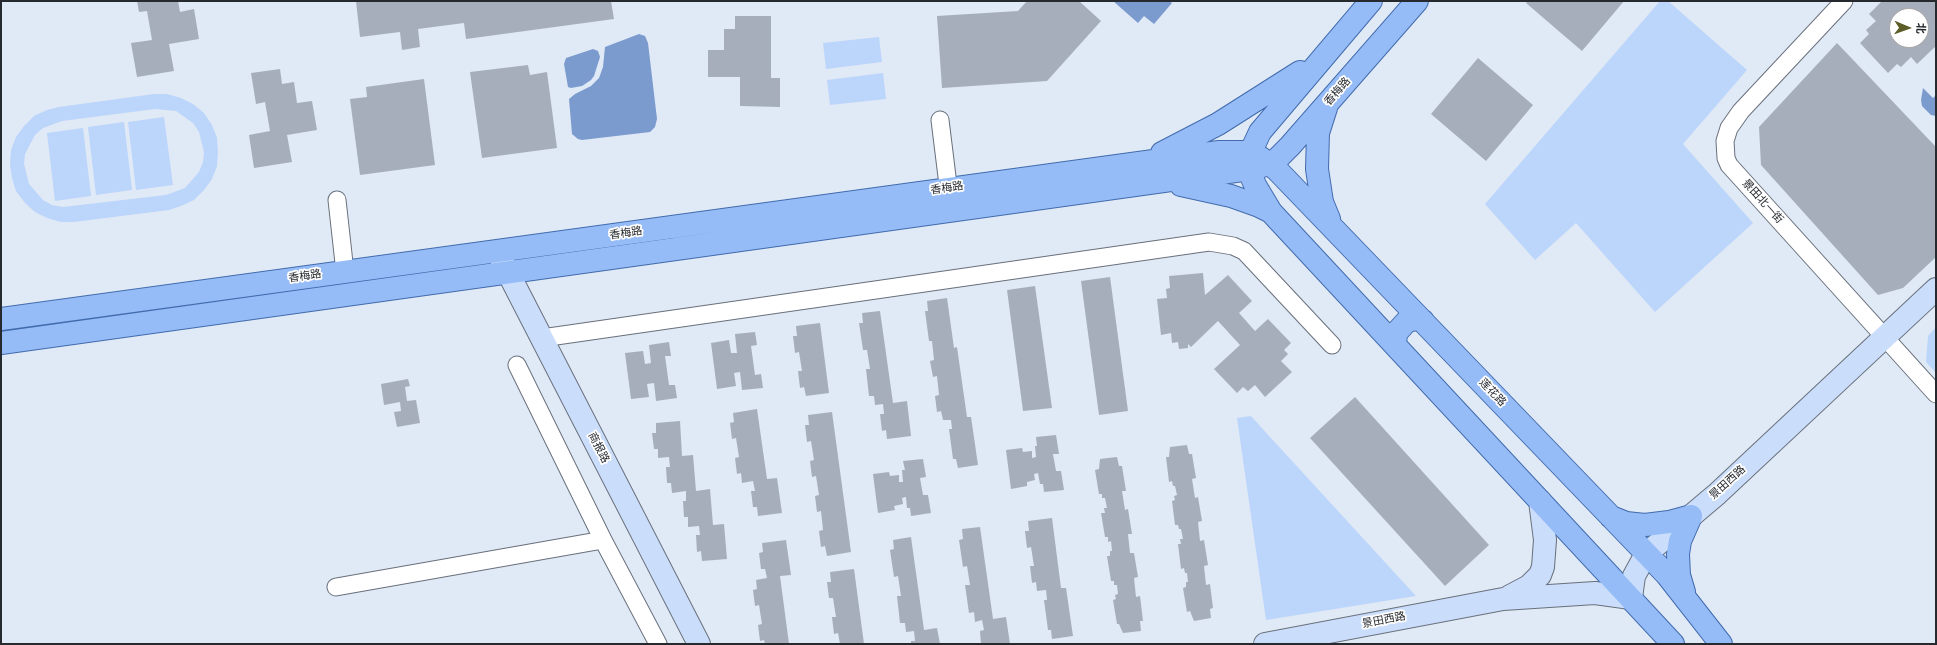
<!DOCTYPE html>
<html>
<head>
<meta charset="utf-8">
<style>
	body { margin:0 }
	#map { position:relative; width:1937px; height:645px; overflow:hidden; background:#e0e9f6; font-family:"Source Sans 3","Noto Sans SC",sans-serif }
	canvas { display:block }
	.frame { position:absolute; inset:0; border:2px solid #26292e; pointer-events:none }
	.north { position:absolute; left:1889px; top:8px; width:40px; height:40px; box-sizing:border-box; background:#fff; border:1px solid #a8a9ab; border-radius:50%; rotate:92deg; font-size:11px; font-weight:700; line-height:16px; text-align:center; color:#26292e }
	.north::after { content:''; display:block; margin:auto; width:14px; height:18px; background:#5d5d2a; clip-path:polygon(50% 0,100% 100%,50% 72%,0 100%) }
</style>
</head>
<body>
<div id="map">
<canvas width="1937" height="645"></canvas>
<div class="frame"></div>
<div class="north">北</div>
</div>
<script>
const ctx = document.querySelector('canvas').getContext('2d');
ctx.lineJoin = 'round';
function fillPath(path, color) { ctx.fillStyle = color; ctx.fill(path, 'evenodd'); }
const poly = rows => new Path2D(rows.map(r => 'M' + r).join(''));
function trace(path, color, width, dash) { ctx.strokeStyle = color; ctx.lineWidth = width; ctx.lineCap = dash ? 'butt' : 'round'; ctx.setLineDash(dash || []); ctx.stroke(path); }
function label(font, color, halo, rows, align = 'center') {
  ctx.font = font + ' "Source Sans 3","Noto Sans SC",sans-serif'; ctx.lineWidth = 3.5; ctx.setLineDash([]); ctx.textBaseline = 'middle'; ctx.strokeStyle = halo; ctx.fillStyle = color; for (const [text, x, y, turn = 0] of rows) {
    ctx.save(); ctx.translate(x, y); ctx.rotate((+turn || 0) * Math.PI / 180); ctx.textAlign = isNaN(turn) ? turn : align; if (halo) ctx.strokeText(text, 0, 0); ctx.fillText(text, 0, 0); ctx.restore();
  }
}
fillPath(poly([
	[1660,1,1668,1,1747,70,1683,144,1753,223,1655,312,1576,223,1535,260,1485,204],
	[879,37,882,62,826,69,823,43],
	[883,73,886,99,830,105,827,80],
	[154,94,167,94,181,98,193,104,204,113,212,125,217,138,218,152,217,166,212,179,204,190,194,200,181,206,169,210,74,222,61,222,47,218,35,212,25,203,16,191,12,178,10,164,11,150,16,137,24,126,34,116,47,110,59,107],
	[155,109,176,111,193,123,199,132,204,152,203,162,199,172,185,188,166,195,63,207,52,205,43,200,29,184,24,164,25,154,35,135,43,128,62,121],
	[164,117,173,185,136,190,128,122],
	[124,122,132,190,96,195,88,127],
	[83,128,91,196,55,201,47,133],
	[1936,327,1936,373,1926,362,1928,336],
	[1251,416,1270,437,1416,596,1266,620,1237,418]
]), '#bcd5fa');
fillPath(poly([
	[1113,1,1169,1,1172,3,1154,24,1144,16,1138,23],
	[639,34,645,36,648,43,657,119,655,127,650,132,582,140,578,139,572,134,569,99,575,94,591,86,599,78,603,67,605,47],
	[593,49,598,51,600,57,594,76,591,80,582,86,571,88,568,87,564,64,566,58],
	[1923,88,1933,98,1936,95,1936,116,1931,115,1922,106,1921,100]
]), '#7b9bce');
fillPath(poly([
	[137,1,178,1,180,12,194,9,199,39,169,44,174,71,137,77,131,43,152,40,147,11,139,12],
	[356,1,611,1,614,19,466,39,464,23,418,29,420,47,402,50,400,32,360,37],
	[1027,1,1079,1,1101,21,1047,81,942,88,937,16,1018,11],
	[1528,1,1624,1,1582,51,1526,3],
	[1882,1,1936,1,1936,46,1917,64,1911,57,1901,67,1897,64,1888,73,1860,43,1869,34,1866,30,1876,21,1869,14],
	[1897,16,1921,16,1921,40,1897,40],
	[735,16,771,16,771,78,780,78,780,107,740,106,740,77,708,77,708,50,724,50,724,29,735,29],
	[1837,43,1936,147,1936,257,1903,288,1878,295,1761,165,1759,127],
	[1478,58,1533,105,1486,161,1431,114],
	[528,65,530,75,547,72,557,148,482,158,470,72],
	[280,69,282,84,294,82,297,103,312,101,317,130,287,135,292,162,254,168,249,135,270,131,265,102,256,104,251,73],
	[424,79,435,165,360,175,350,99,367,97,366,87],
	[1203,273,1205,295,1228,275,1252,301,1239,313,1255,331,1268,319,1291,343,1284,350,1288,354,1281,361,1292,372,1265,397,1255,385,1248,391,1243,387,1237,393,1214,369,1240,345,1218,321,1191,347,1188,344,1188,348,1179,349,1178,342,1172,343,1171,333,1161,335,1157,299,1167,298,1166,289,1170,288,1169,276],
	[1110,277,1128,411,1099,415,1081,281],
	[1035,286,1052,408,1023,411,1007,290],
	[947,298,954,348,957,347,967,417,971,417,978,465,958,468,956,459,953,459,949,429,952,429,951,420,943,420,941,411,937,412,935,396,939,395,937,376,933,377,930,361,934,360,932,341,929,341,925,311,928,311,927,301],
	[880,311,893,403,907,401,911,436,887,439,886,430,882,431,880,414,884,414,883,404,875,405,874,396,869,396,866,369,870,369,867,350,863,350,859,323,863,323,862,313],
	[820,323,829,393,806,396,804,387,800,388,798,371,802,371,799,352,795,353,793,336,797,336,796,326],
	[755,332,757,345,751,346,755,375,761,374,763,388,742,390,740,372,734,373,736,386,717,389,711,343,729,340,731,353,737,353,735,334],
	[669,342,671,356,665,356,669,385,675,385,677,398,656,401,654,383,647,384,649,397,631,399,625,353,643,351,645,364,651,363,649,345],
	[408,379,410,386,405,387,407,401,416,400,420,423,397,427,394,412,401,411,400,402,384,405,381,384],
	[1355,397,1489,545,1445,586,1310,438],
	[757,409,767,479,777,478,782,513,758,516,757,507,753,507,751,491,755,491,753,481,742,483,741,473,737,474,735,458,739,457,736,438,732,439,730,423,734,422,733,413],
	[832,412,851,552,827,556,825,546,821,547,819,531,823,530,821,511,817,512,815,496,819,495,816,476,812,477,810,461,814,460,811,441,807,442,805,425,809,425,808,415],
	[680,421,682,456,693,455,696,491,710,489,713,525,724,524,727,559,702,561,701,551,697,552,696,535,700,535,699,526,688,527,688,517,684,517,683,501,686,501,686,491,672,493,671,483,667,483,666,467,670,467,669,457,658,458,658,449,654,449,652,433,656,433,656,423],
	[1056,435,1059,454,1053,454,1056,471,1061,471,1064,490,1044,492,1043,484,1040,484,1038,473,1034,474,1035,480,1027,482,1027,486,1011,489,1006,450,1022,448,1023,452,1032,451,1032,458,1036,457,1035,446,1037,446,1036,437],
	[1187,445,1189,454,1192,454,1196,478,1192,479,1195,498,1198,497,1202,521,1198,522,1200,541,1204,540,1208,565,1204,566,1206,585,1210,584,1213,608,1210,609,1211,618,1194,621,1190,611,1187,612,1183,588,1186,587,1186,582,1188,582,1187,573,1185,573,1184,568,1181,569,1178,544,1181,544,1180,539,1183,539,1181,529,1179,529,1178,525,1175,525,1172,501,1175,500,1174,496,1177,495,1175,486,1173,486,1172,481,1169,482,1166,457,1169,457,1170,447],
	[1117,457,1119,466,1122,466,1126,491,1122,491,1125,510,1128,509,1132,534,1128,534,1130,553,1134,553,1138,577,1134,578,1136,597,1140,596,1143,621,1140,621,1141,631,1123,633,1119,624,1117,624,1113,600,1116,599,1115,595,1118,594,1117,585,1114,585,1114,581,1111,581,1107,556,1110,556,1110,551,1112,551,1111,541,1108,542,1108,537,1105,537,1101,513,1105,513,1104,508,1107,508,1105,498,1102,498,1102,494,1099,494,1095,470,1099,469,1100,459],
	[923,459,926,477,920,478,923,495,928,495,931,513,911,516,910,508,907,508,906,497,902,498,903,504,894,506,895,510,878,513,873,474,889,472,890,476,899,475,899,482,903,482,902,470,905,470,903,461],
	[1052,518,1061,588,1066,588,1073,636,1052,639,1051,630,1048,630,1044,600,1047,600,1046,590,1037,591,1036,582,1032,583,1030,566,1034,566,1031,547,1027,548,1025,531,1029,531,1028,521],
	[980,527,993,619,1006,617,1010,644,981,644,980,631,984,630,982,620,975,622,974,612,969,613,965,585,970,585,967,566,963,567,959,540,963,539,962,529],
	[911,537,924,630,937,628,940,644,911,644,911,641,915,641,914,631,906,632,905,623,900,623,897,596,901,596,898,576,894,577,890,550,894,549,893,540],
	[786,540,791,575,780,576,789,644,765,644,764,640,760,641,758,625,762,624,759,605,755,606,753,590,757,589,756,580,767,578,765,569,761,569,759,553,763,552,762,543],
	[854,569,864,644,840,644,838,633,834,634,832,617,836,617,833,598,829,598,827,582,831,582,830,572]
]), '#a6aebb');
const street = poly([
	[1844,1,1741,111,1729,128,1725,141,1726,158,1729,165,1936,394],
	[940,120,950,201],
	[337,200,345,272],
	[542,338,1209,242,1233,246,1244,251,1332,345],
	[517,365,603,540,658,644],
	[336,587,603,540]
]);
const secondary = poly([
	[500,257,699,644],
	[1510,596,1529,586,1540,575,1543,567,1545,540,1540,501],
	[1265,644,1503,599,1595,593,1631,598,1634,576,1646,554,1717,494,1936,289]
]);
const primary = poly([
	[1371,1,1260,132,1253,147,1250,162,1252,178,1256,187,1271,212,1673,644],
	[1326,108,1318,133,1317,169,1322,202,1329,219],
	[1162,153,1218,124,1300,72],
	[1181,185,1231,196,1259,206,1271,212],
	[1,319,1219,152,1243,152,1261,158,1277,170,1667,575,1721,644],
	[1,343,1257,168,1276,160,1290,146,1417,1],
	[1395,345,1396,333,1407,321,1416,319,1423,321],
	[1611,517,1626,523,1645,525,1669,522,1691,516],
	[1684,592,1679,575,1678,554,1680,541,1691,516]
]);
trace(street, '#69707c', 19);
trace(secondary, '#69707c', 24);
trace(primary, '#416bad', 24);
trace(street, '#fff', 17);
trace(secondary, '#caddfb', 22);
trace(primary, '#96bcf7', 22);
label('11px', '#26292e', '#fff', [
	["香梅路",1338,92,-49],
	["香梅路",947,189,-8],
	["景田北一街",1762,202,48],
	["香梅路",626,234,-8],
	["香梅路",305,277,-8],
	["莲花路",1492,393,46],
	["商报路",598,448,63],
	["景田西路",1728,483,-42],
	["景田西路",1384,621,-11]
]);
</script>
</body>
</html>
